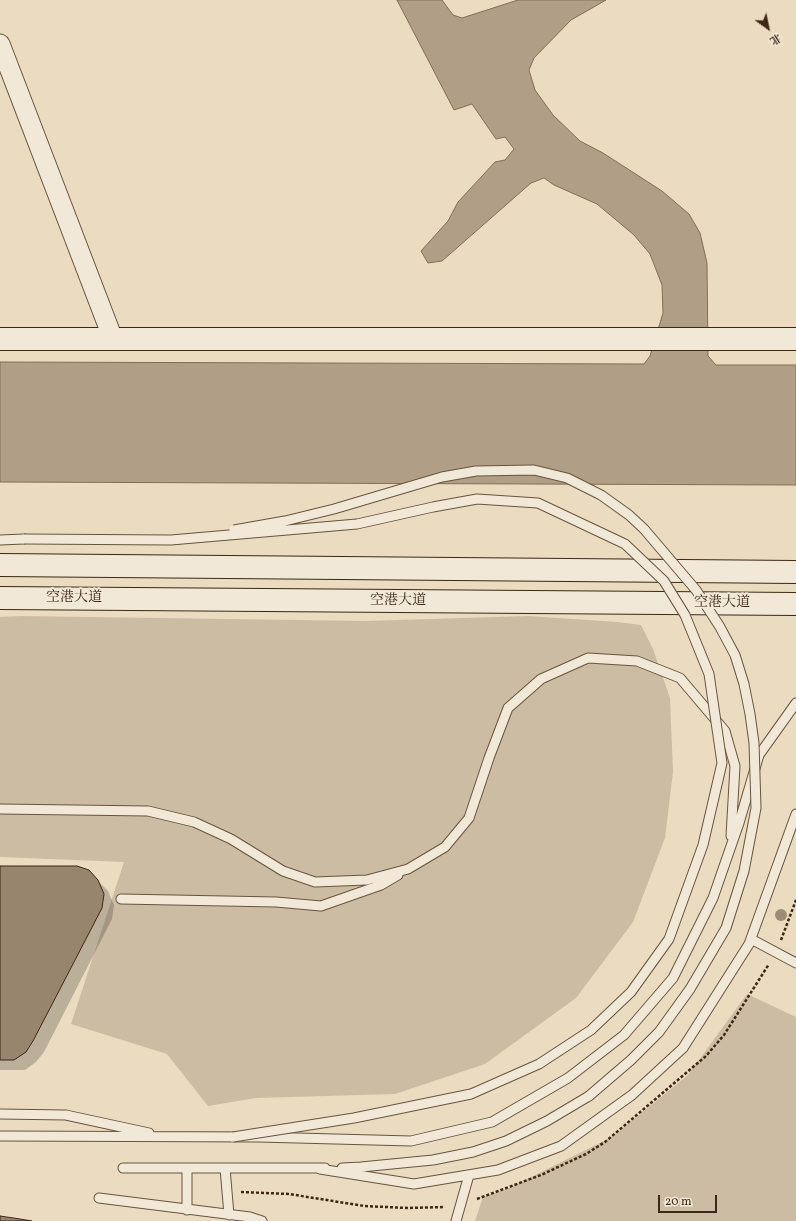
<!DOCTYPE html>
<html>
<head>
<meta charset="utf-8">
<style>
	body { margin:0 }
	#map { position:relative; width:796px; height:1221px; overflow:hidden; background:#eadbc1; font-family:Vollkorn,"Noto Serif SC",serif }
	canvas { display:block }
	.north { position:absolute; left:748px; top:8px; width:40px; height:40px; -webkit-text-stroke:3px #f1e8d7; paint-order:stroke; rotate:147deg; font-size:11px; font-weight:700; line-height:16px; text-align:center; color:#3e2714 }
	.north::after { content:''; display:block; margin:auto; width:14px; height:18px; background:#3e2714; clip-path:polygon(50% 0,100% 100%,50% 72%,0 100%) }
	.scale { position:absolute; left:658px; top:1195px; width:59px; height:18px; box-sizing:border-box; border:2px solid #3e2714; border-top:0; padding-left:5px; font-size:12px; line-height:14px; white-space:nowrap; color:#3e2714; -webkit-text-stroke:3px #f1e8d7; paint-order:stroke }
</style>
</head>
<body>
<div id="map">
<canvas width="796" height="1221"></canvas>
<div class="north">北</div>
<div class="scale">20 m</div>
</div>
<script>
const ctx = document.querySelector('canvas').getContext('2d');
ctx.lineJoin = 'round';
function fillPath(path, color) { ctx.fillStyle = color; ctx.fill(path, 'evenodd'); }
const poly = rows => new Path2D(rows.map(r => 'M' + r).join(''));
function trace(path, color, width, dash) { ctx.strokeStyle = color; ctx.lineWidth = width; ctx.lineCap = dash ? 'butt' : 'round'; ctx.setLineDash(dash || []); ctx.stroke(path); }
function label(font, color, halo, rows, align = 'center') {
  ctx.font = font + ' Vollkorn,"Noto Serif SC",serif'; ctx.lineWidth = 4; ctx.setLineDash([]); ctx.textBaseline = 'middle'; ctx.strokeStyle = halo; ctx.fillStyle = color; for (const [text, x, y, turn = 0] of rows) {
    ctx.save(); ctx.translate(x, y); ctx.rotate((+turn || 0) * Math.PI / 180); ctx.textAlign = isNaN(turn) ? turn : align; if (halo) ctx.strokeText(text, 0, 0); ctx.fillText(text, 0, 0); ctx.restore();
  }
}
fillPath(poly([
	[21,616,366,621,528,616,617,622,641,625,653,649,670,698,673,772,665,838,633,922,576,998,485,1064,395,1094,256,1098,208,1106,167,1054,71,1024,124,862,0,857,0,617],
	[747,994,796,1017,796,1221,475,1221,483,1197,505,1190,612,1137,688,1075]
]), '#cdbca4');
const water = poly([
	[397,0,442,0,453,15,462,18,518,0,606,0,571,20,534,58,529,70,535,90,553,115,580,141,603,153,662,191,689,214,700,233,707,263,708,356,716,365,796,365,796,485,0,482,0,362,644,364,650,356,663,313,662,285,650,254,634,235,597,204,554,185,544,178,531,183,442,261,428,263,421,251,448,221,458,202,495,162,505,160,514,149,505,137,496,139,472,104,454,110,397,0]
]);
fillPath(water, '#b09e86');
trace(water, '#826e58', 1);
fillPath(poly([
	[0,867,88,871,108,891,114,905,112,919,44,1052,36,1062,25,1070,0,1070]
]), '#0003');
const building = poly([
	[0,866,77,866,89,870,98,880,104,894,102,908,33,1041,26,1052,14,1060,0,1060,0,866],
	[0,1216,20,1219,32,1221,0,1221,0,1216]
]);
fillPath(building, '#97856e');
trace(building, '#3e2714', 1);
const service = poly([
	[0,540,24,539],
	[0,809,148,811,194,822,231,839,283,871,315,882,367,880,408,869,445,847,469,818,489,758,508,708,541,679,588,658,637,661,680,678,725,731,735,766,731,836],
	[121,899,276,902,321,906,381,885,398,875],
	[751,939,796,963],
	[0,1114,66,1115,149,1133],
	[0,1136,259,1137,411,1141,492,1122,568,1078,624,1035,673,978,713,898,739,823,759,755,796,703],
	[123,1168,325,1168],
	[225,1168,229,1215],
	[342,1168,361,1167,433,1160,473,1152,506,1141,547,1121,589,1096],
	[320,1169,414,1184,498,1170,561,1146,632,1095,683,1048,749,944,796,814],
	[99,1198,250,1217,262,1221],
	[187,1210,187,1168],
	[456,1221,469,1175]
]);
const minor = poly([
	[0,44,113,339]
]);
const secondary = poly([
	[0,339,796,339],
	[0,565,796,572],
	[0,598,796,604]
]);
trace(service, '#69543f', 11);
trace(minor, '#69543f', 21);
trace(secondary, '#3e2714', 24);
trace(poly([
	[781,940,796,900],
	[241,1192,289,1194,364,1206,408,1208,445,1207],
	[477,1199,541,1175,586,1154,605,1142,706,1056,724,1035,769,964]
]), '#3e2714', 2.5, [3, 2]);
trace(service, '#f1e8d7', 9);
trace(minor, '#f1e8d7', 19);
trace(secondary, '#f1e8d7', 22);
const serviceBridge = poly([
	[234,530,285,521,334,509,442,477,476,471,534,470,567,478,601,495,629,515,644,529,696,590,720,627,735,655,744,684,750,714,754,743,756,808,744,871,726,928,690,989,659,1032,631,1060,589,1096],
	[24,539,171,540,357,524,433,507,477,499,538,503,625,544,664,581,685,615,709,674,722,763,703,845,669,939,631,992,591,1030,539,1064,471,1094,354,1118,233,1137]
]);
trace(serviceBridge, '#69543f', 11, []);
trace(serviceBridge, '#f1e8d7', 9);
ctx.fillStyle = '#9f8c76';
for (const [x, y] of [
	[781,915]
]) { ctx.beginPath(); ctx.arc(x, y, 6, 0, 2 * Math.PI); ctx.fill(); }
label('14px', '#3e2714', '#f1e8d7', [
	["空港大道",74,598],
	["空港大道",398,601],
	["空港大道",722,603]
]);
</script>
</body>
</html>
